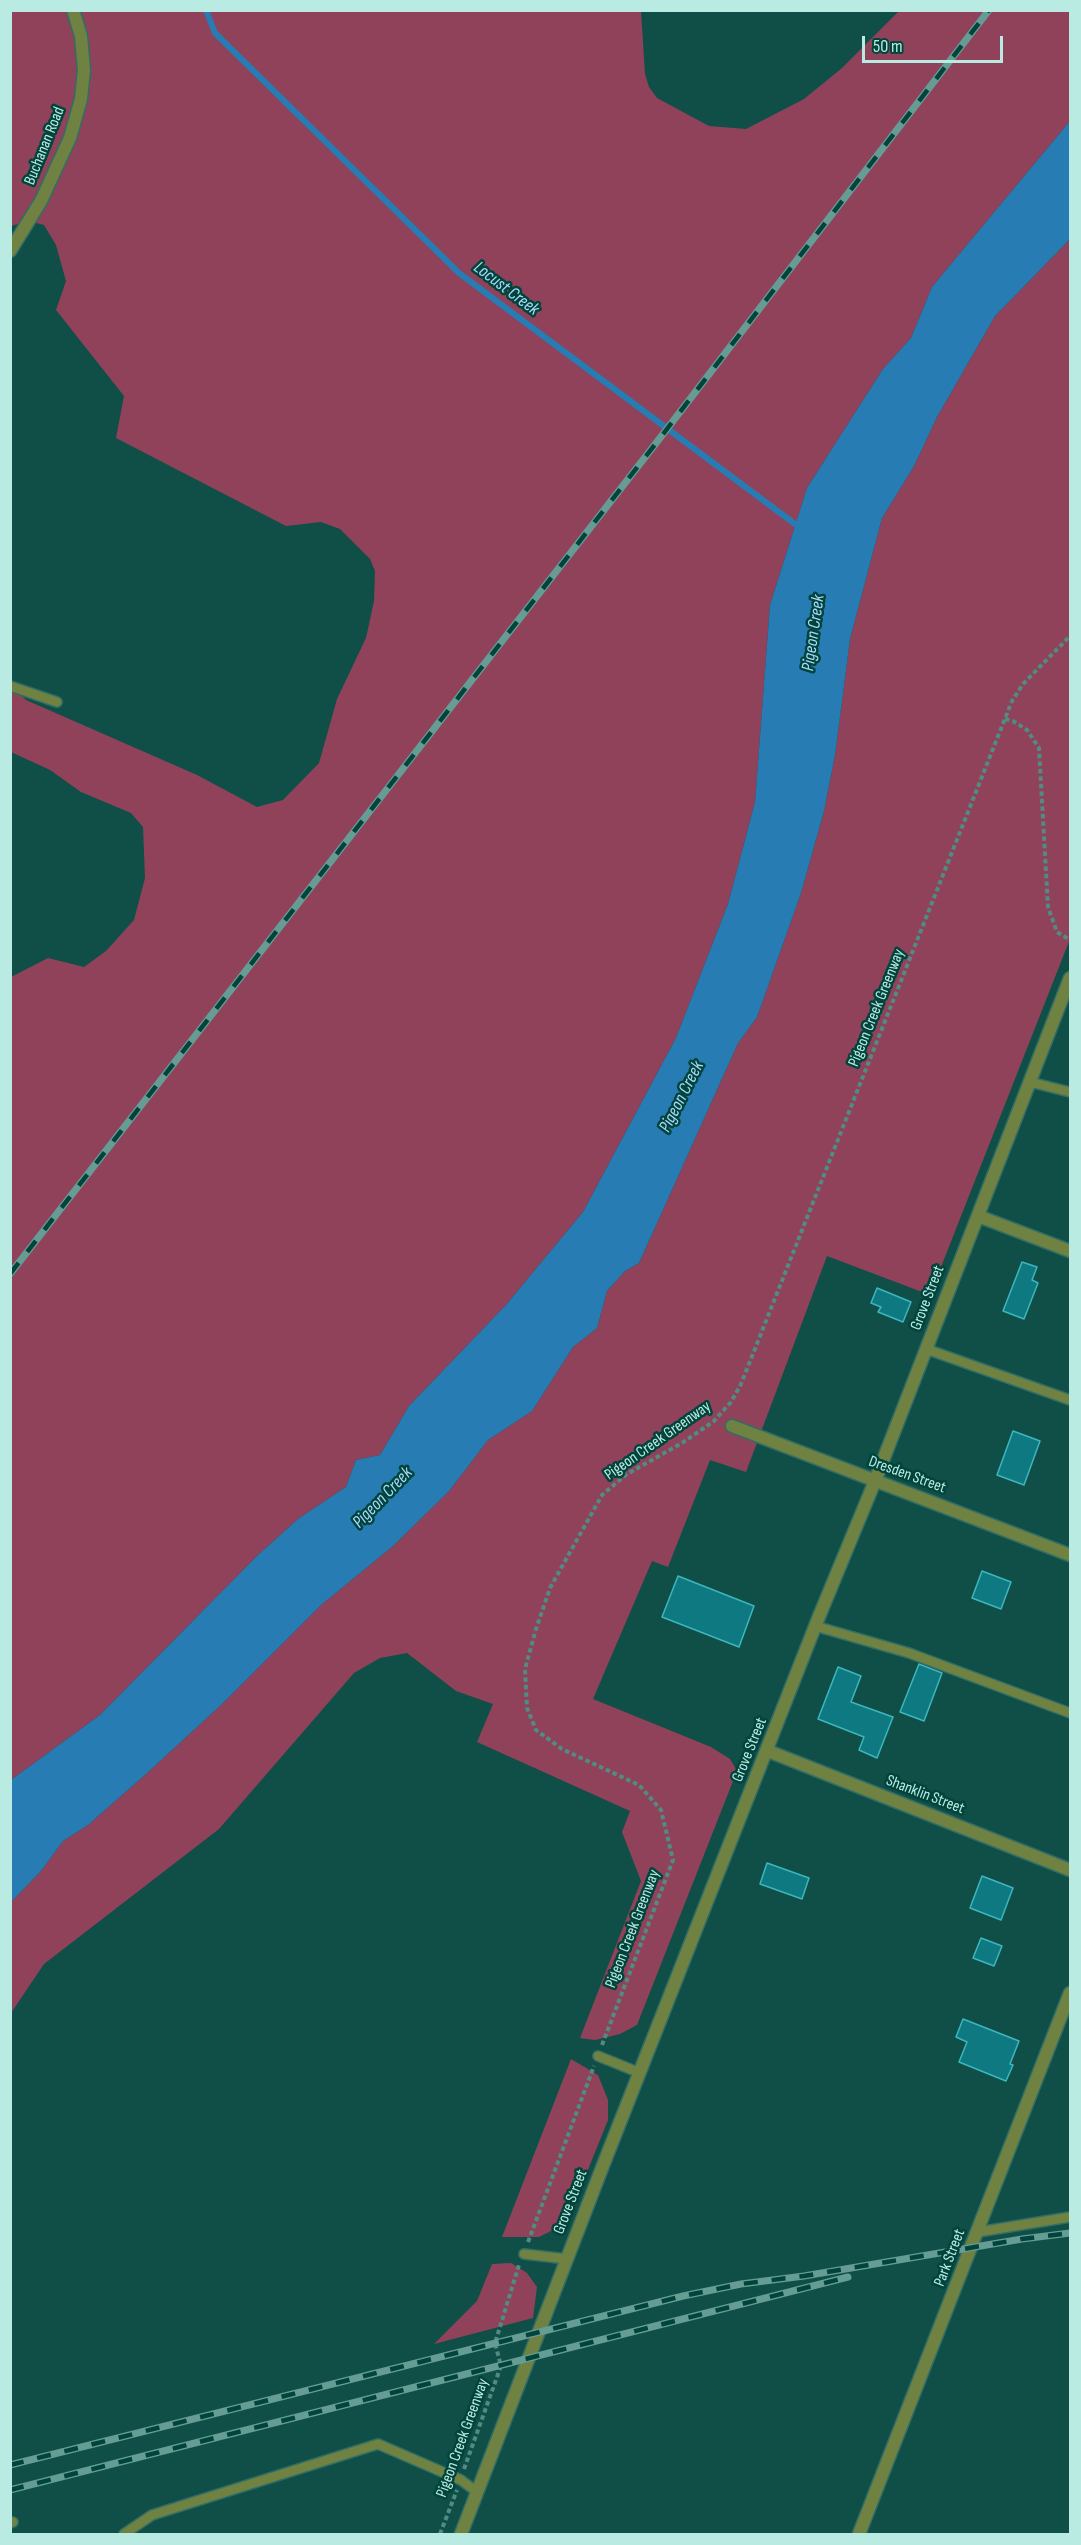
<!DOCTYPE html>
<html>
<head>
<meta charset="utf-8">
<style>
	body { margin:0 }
	#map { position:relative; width:1081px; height:2545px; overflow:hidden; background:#104f47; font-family:"Sofia Sans Condensed",sans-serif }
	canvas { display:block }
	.frame { position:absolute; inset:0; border:12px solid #baebe2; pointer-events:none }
	.scale { position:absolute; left:862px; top:36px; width:141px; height:27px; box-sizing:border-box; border:3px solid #baebe2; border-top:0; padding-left:8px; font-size:18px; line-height:21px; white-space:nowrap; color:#baebe2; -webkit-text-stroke:4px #00443c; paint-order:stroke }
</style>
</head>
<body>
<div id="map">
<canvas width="1081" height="2545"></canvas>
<div class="frame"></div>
<div class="scale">50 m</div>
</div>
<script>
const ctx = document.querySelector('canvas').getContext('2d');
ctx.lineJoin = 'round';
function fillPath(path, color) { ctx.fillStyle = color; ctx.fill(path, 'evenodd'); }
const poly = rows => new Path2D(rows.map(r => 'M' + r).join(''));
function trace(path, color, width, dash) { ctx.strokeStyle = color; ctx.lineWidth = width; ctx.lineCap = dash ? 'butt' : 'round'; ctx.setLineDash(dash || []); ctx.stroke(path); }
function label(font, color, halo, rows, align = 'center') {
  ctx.font = font + ' "Sofia Sans Condensed",sans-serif'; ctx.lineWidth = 5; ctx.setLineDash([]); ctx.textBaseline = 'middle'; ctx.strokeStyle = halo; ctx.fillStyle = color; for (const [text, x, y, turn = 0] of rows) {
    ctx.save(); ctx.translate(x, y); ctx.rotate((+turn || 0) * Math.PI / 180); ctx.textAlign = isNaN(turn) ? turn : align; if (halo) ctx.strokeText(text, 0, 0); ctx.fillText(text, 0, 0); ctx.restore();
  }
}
fillPath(poly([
	[11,11,641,11,645,74,649,87,657,98,709,126,746,129,804,99,842,68,899,11,1070,11,1070,121,932,287,911,338,883,369,807,488,770,605,755,802,728,904,676,1038,583,1212,506,1305,409,1406,380,1455,356,1460,346,1487,298,1519,257,1556,100,1715,11,1780,11,977,48,958,84,967,106,951,134,920,145,878,143,827,131,813,81,792,50,770,11,752,10,684,26,700,197,775,257,807,283,800,319,763,337,699,366,638,374,601,375,571,370,559,340,529,321,522,286,526,116,438,124,396,56,310,66,281,56,245,44,225,29,221,11,226],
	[1070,239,1070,939,930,1295,827,1256,746,1472,710,1460,668,1567,652,1561,593,1699,711,1747,730,1759,737,1771,637,2025,620,2034,595,2040,580,2038,641,1881,622,1832,630,1811,477,1742,493,1704,456,1691,407,1653,380,1658,354,1673,219,1829,44,1964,11,2013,11,1902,41,1871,63,1841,88,1825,146,1774,222,1704,321,1605,393,1546,449,1491,488,1440,532,1411,573,1347,597,1328,607,1291,625,1271,639,1263,738,1043,757,1017,801,893,824,811,835,755,850,639,882,518,914,466,937,417,995,316],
	[571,2059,598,2075,608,2100,608,2120,571,2212,557,2228,539,2237,502,2237],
	[511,2263,527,2273,537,2287,533,2318,434,2344,477,2301,492,2264]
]), '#8f425a');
fillPath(poly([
	[1070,121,1070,239,995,316,937,417,914,466,882,518,850,639,835,755,824,811,801,893,757,1017,738,1043,639,1263,625,1271,607,1291,597,1328,573,1347,532,1411,488,1440,449,1491,393,1546,321,1605,222,1704,146,1774,88,1825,63,1841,41,1871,11,1902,11,1780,100,1715,257,1556,298,1519,346,1487,356,1460,380,1455,409,1406,506,1305,583,1212,676,1038,728,904,755,802,770,605,807,488,883,369,911,338,932,287]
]), '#277cb3');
trace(poly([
	[206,10,215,33,459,273,799,527]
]), '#277cb3', 6);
const building = poly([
	[1022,1262,1037,1267,1032,1280,1038,1283,1024,1319,1003,1311,1022,1262],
	[877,1288,911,1302,903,1322,878,1312,881,1307,871,1303,877,1288],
	[1013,1431,1040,1441,1024,1485,997,1475,1013,1431],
	[982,1571,1011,1582,1001,1609,972,1598,982,1571],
	[678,1576,754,1606,739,1647,662,1617,678,1576],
	[919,1664,942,1673,924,1721,900,1712,919,1664],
	[838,1667,861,1676,851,1702,893,1717,877,1758,859,1750,864,1737,818,1719,838,1667],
	[767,1863,809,1878,802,1899,760,1884,767,1863],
	[982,1876,1013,1888,1001,1920,970,1908,982,1876],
	[981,1938,1002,1946,994,1966,973,1958,981,1938],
	[963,2019,1019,2041,1010,2064,1013,2065,1006,2081,959,2062,967,2042,956,2037,963,2019]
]);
fillPath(building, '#0e7980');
trace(building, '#3db6be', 1.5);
const lane = poly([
	[10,686,57,702],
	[1030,1082,1070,1092],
	[926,1349,1070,1400],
	[815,1626,909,1653,1070,1713],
	[598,2056,640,2073],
	[978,2232,1070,2217],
	[524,2254,567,2259],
	[10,2523,13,2522],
	[124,2534,152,2515,378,2444,461,2480,477,2492]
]);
const street = poly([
	[10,251,41,201,70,138,81,99,84,70,81,36,73,10],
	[978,1216,1070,1251],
	[732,1426,1070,1555],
	[768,1751,1070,1870],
	[461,2534,602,2168,818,1619,875,1481,1070,978],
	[859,2534,1070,1993]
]);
trace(lane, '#326e66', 12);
trace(street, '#326e66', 15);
trace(poly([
	[1005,719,1013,721,1027,730,1039,748,1048,907,1057,932,1070,940],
	[602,2045,673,1860,661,1810,639,1785,562,1749,536,1730,527,1708,525,1669,536,1629,550,1588,602,1495,627,1474,682,1443,714,1421,731,1402,741,1384,1012,701,1023,684,1070,636],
	[528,2242,594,2066],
	[464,2469,501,2366,495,2343,519,2265],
	[440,2534,457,2490]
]), '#518b82', 4, [4.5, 3]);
trace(lane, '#708241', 9);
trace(street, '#708241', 12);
const rail = poly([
	[10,1274,660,438,989,10],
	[10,2465,683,2296,741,2284,804,2276,1022,2239,1070,2233],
	[10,2490,848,2277]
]);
trace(rail, '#659d95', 7);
trace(rail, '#00443c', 4.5, [14]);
label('16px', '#baebe2', '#00443c', [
	["Buchanan Road",45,146,-68],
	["Pigeon Creek Greenway",877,1008,-68],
	["Grove Street",928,1298,-69],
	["Pigeon Creek Greenway",658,1441,-35],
	["Dresden Street",907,1475,20],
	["Grove Street",750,1750,-68],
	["Shanklin Street",925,1795,21],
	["Pigeon Creek Greenway",633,1929,-69],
	["Grove Street",571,2202,-69],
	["Park Street",950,2258,-69],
	["Pigeon Creek Greenway",463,2438,-70]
]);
label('italic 18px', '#a9d7fb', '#00443c', [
	["Locust Creek",506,289,37],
	["Pigeon Creek",814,633,-82],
	["Pigeon Creek",682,1097,-63],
	["Pigeon Creek",383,1498,-46]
]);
</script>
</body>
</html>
